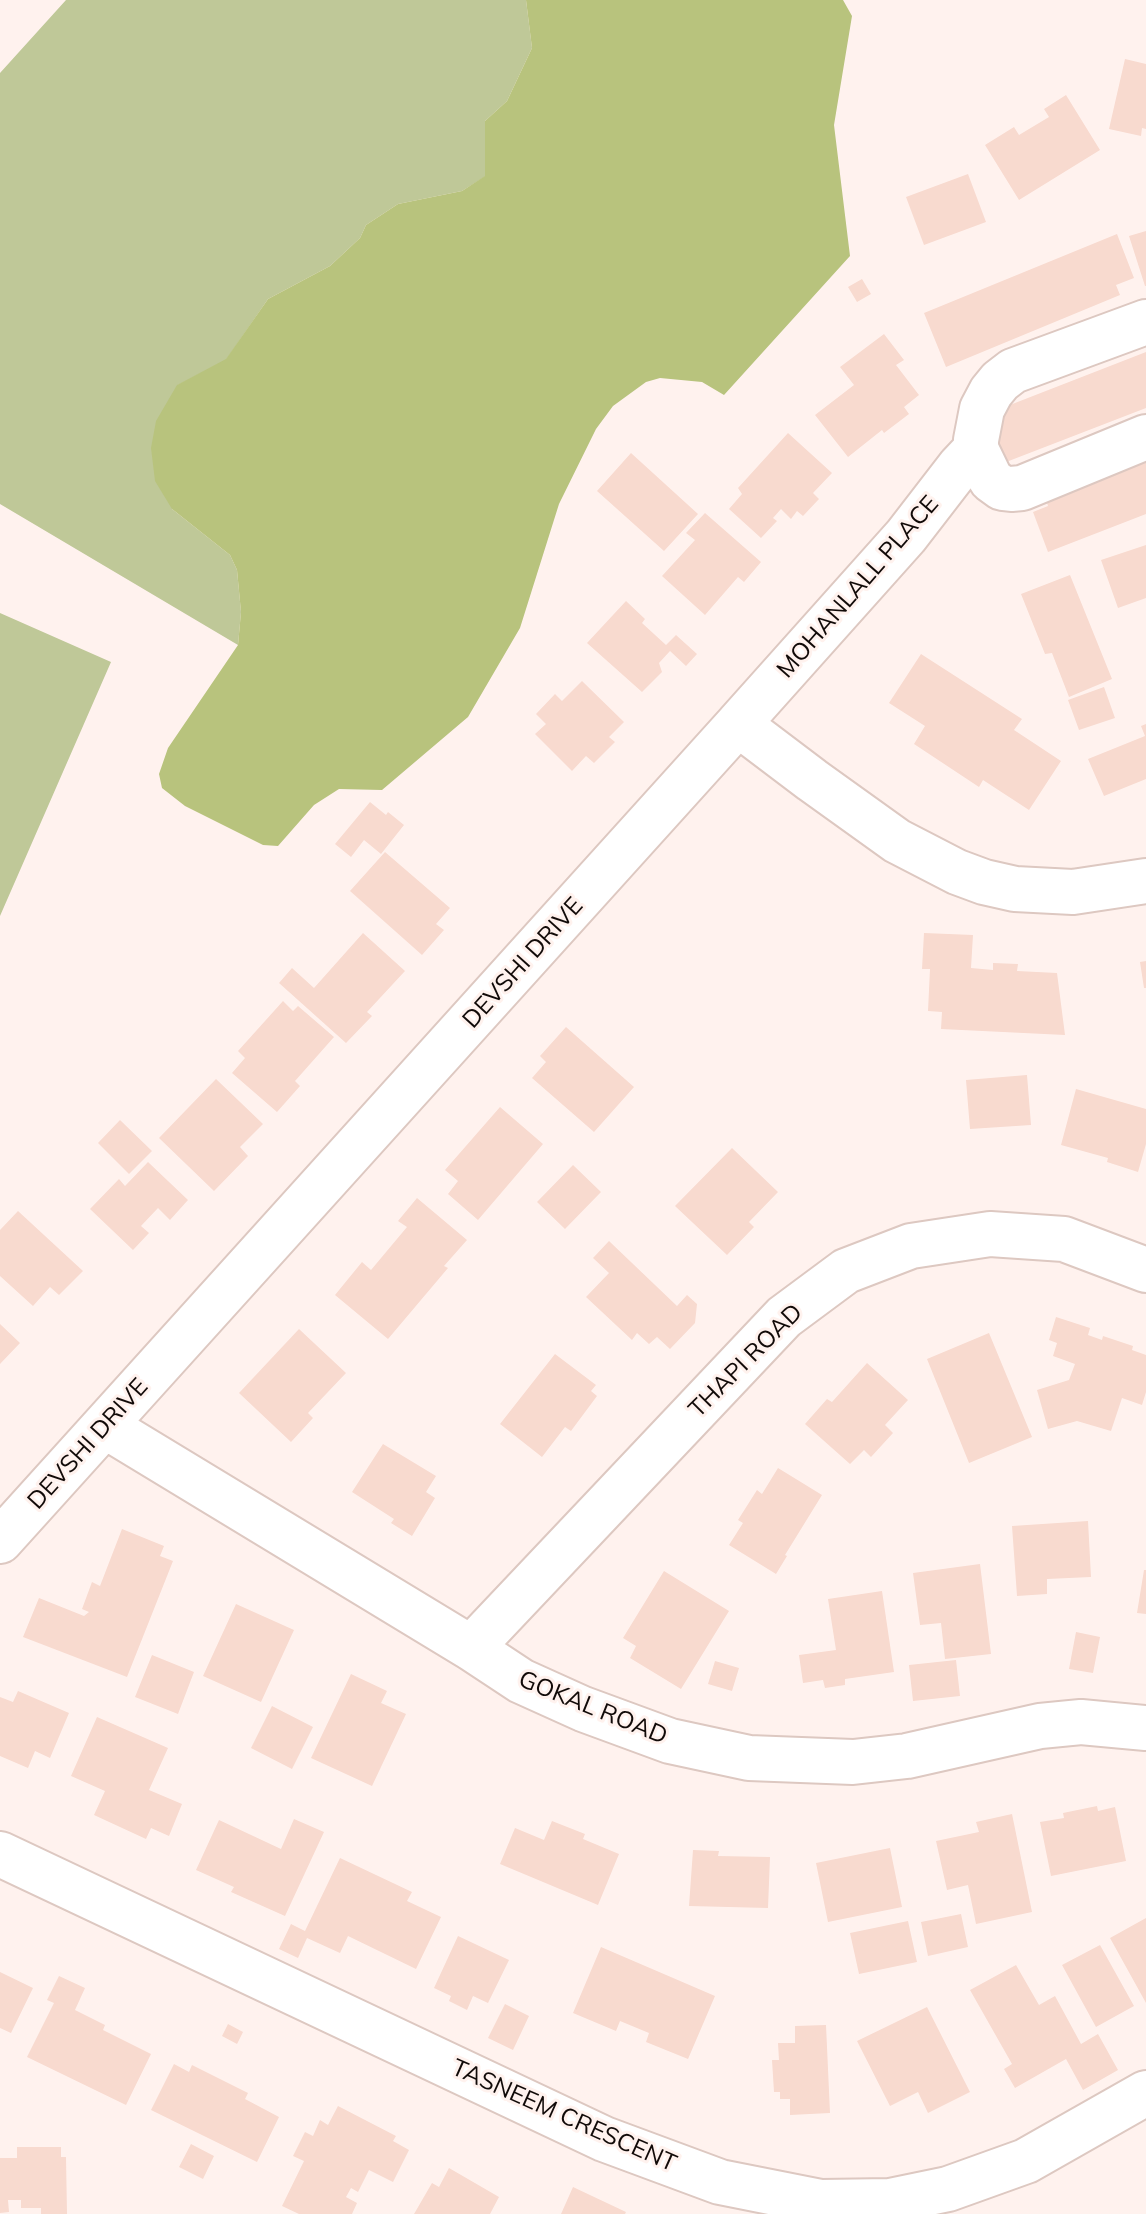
<!DOCTYPE html>
<html>
<head>
<meta charset="utf-8">
<style>
	body { margin:0 }
	canvas { display:block; background:#fff2ee }
</style>
</head>
<body>
<canvas width="1146" height="2214"></canvas>
<script>
const ctx = document.querySelector('canvas').getContext('2d');
ctx.lineJoin = 'round';
function fillPath(path, color) { ctx.fillStyle = color; ctx.fill(path, 'evenodd'); }
const poly = rows => new Path2D(rows.map(r => 'M' + r).join(''));
function trace(path, color, width, dash) { ctx.strokeStyle = color; ctx.lineWidth = width; ctx.lineCap = dash ? 'butt' : 'round'; ctx.setLineDash(dash || []); ctx.stroke(path); }
function label(font, color, halo, rows, align = 'center') {
  ctx.font = font + ' Mulish,sans-serif'; ctx.lineWidth = 6; ctx.setLineDash([]); ctx.textBaseline = 'middle'; ctx.strokeStyle = halo; ctx.fillStyle = color; for (const [text, x, y, turn = 0] of rows) {
    ctx.save(); ctx.translate(x, y); ctx.rotate((+turn || 0) * Math.PI / 180); ctx.textAlign = isNaN(turn) ? turn : align; if (halo) ctx.strokeText(text, 0, 0); ctx.fillText(text, 0, 0); ctx.restore();
  }
}
fillPath(poly([
	[66,0,526,0,532,48,507,101,485,121,486,176,462,191,398,204,366,225,360,238,330,266,268,299,226,360,178,385,172,509,230,555,237,570,241,612,238,645,0,504,0,73],
	[0,613,111,662,0,916]
]), '#bfc898');
fillPath(poly([
	[526,0,843,0,852,16,834,125,850,256,724,395,702,382,660,378,646,382,613,406,596,429,559,504,520,628,468,717,382,790,339,789,314,805,278,846,263,845,185,806,162,788,159,774,168,748,238,645,241,612,237,570,230,555,172,509,155,481,151,448,156,421,177,385,226,359,268,299,330,266,360,238,366,225,398,204,462,191,485,176,485,121,507,101,532,48]
]), '#b8c37d');
fillPath(poly([
	[1125,59,1146,64,1146,129,1142,128,1141,136,1109,129],
	[1066,95,1100,150,1019,200,985,145,1014,127,1019,135,1049,117,1044,109],
	[968,174,986,222,924,245,906,197],
	[1146,231,1146,286,1145,286,1129,236],
	[1117,234,1134,278,1116,285,1120,295,946,367,924,313],
	[862,279,871,294,857,302,848,287],
	[884,334,904,360,896,365,919,395,904,407,909,414,884,433,882,430,848,457,815,415,854,385,840,367],
	[1146,352,1146,408,1001,464,985,426,997,410],
	[788,433,832,473,813,493,819,499,803,516,797,511,791,519,781,509,773,518,777,521,761,538,729,509,742,494,738,488],
	[631,453,698,514,664,551,597,491],
	[1146,457,1146,514,1048,552,1033,512,1048,506,1045,496],
	[705,513,761,562,744,582,738,577,705,615,662,576,695,540,686,533],
	[1146,545,1146,598,1118,608,1101,560],
	[1070,575,1112,679,1069,697,1052,653,1045,654,1021,594],
	[626,601,645,619,642,623,666,645,676,635,697,654,686,666,670,651,659,663,662,672,642,692,587,643],
	[921,654,1022,719,1014,730,1061,761,1029,810,983,780,979,787,914,744,925,726,889,703],
	[582,681,624,722,609,737,615,742,594,763,586,756,572,771,535,734,546,724,536,714,555,694,562,701],
	[1104,687,1115,718,1079,730,1068,700],
	[1146,724,1146,779,1104,796,1088,759,1145,736,1141,726],
	[370,802,386,815,388,812,404,825,381,854,364,840,351,857,335,844],
	[385,852,450,908,436,924,444,930,422,955,350,891],
	[363,933,405,971,367,1012,372,1016,346,1043,279,983,292,968,314,988],
	[924,933,973,935,971,968,993,970,993,963,1018,964,1017,971,1057,973,1065,1035,941,1029,942,1012,928,1011,930,969,922,969],
	[1146,961,1146,988,1144,988,1140,962],
	[283,1001,293,1011,298,1006,334,1037,295,1081,300,1086,277,1112,232,1073,245,1058,238,1051],
	[566,1027,634,1087,594,1132,532,1078,546,1062,540,1056],
	[1027,1075,1031,1125,970,1129,966,1080],
	[216,1079,263,1124,240,1147,248,1156,214,1191,159,1138],
	[1076,1089,1146,1109,1146,1144,1138,1172,1107,1162,1108,1158,1061,1145],
	[500,1107,543,1144,478,1220,448,1194,458,1181,445,1170],
	[120,1120,152,1151,129,1174,98,1143],
	[732,1148,778,1192,749,1222,754,1227,727,1255,675,1206],
	[148,1162,188,1200,170,1220,158,1208,141,1226,149,1233,133,1250,90,1209,119,1179,125,1186],
	[573,1165,601,1192,565,1229,537,1202],
	[417,1198,467,1240,444,1266,448,1268,388,1339,335,1295,362,1262,371,1270,407,1227,398,1221],
	[18,1211,83,1271,59,1295,50,1287,33,1306,0,1276,0,1230],
	[609,1241,677,1306,687,1295,697,1304,695,1323,670,1349,657,1337,649,1344,637,1333,632,1340,586,1297,609,1273,593,1258],
	[1056,1317,1090,1328,1088,1335,1102,1340,1103,1336,1133,1346,1132,1350,1146,1355,1146,1392,1142,1405,1122,1398,1111,1431,1077,1421,1048,1429,1037,1390,1069,1380,1075,1364,1053,1356,1057,1343,1049,1340],
	[0,1324,20,1343,0,1364],
	[299,1329,346,1373,308,1413,313,1418,291,1442,239,1393],
	[989,1333,1032,1437,969,1463,927,1359],
	[555,1354,596,1385,591,1391,597,1396,571,1431,565,1427,542,1457,500,1424],
	[867,1363,908,1400,885,1425,893,1433,871,1457,864,1450,850,1464,805,1424,827,1399,832,1402],
	[383,1444,436,1476,426,1492,435,1498,412,1536,391,1523,394,1519,352,1492],
	[778,1468,822,1495,785,1555,787,1556,776,1574,729,1545,743,1523,738,1520,757,1490,762,1494],
	[1088,1521,1091,1577,1047,1579,1047,1594,1017,1596,1012,1526],
	[122,1529,164,1546,160,1556,173,1561,127,1677,23,1637,39,1598,84,1616,89,1612,82,1609,92,1582,100,1586],
	[980,1564,991,1654,945,1659,941,1623,920,1625,913,1573],
	[1144,1570,1146,1570,1146,1614,1137,1613],
	[664,1571,729,1611,681,1689,630,1658,636,1646,623,1638],
	[882,1591,894,1672,845,1679,845,1685,825,1688,823,1680,803,1683,799,1655,836,1650,828,1599],
	[236,1604,294,1630,261,1702,203,1676],
	[1076,1632,1100,1637,1093,1673,1069,1669],
	[152,1655,194,1672,178,1714,135,1697],
	[956,1660,960,1696,913,1701,909,1665],
	[715,1661,739,1668,732,1691,708,1684],
	[351,1674,387,1691,381,1703,406,1714,372,1786,311,1758],
	[18,1691,69,1713,50,1758,35,1751,28,1768,0,1756,0,1697,13,1702],
	[272,1706,313,1727,292,1769,251,1748],
	[97,1717,168,1748,149,1790,182,1804,169,1836,151,1828,146,1839,94,1815,105,1791,71,1776],
	[1097,1806,1098,1811,1115,1807,1126,1861,1051,1876,1040,1822,1064,1818,1063,1813],
	[1012,1814,1032,1912,976,1924,968,1885,947,1890,936,1841,979,1832,976,1822],
	[294,1819,324,1832,285,1916,231,1892,234,1887,196,1870,219,1820,281,1849],
	[552,1821,585,1834,583,1839,619,1854,598,1905,500,1864,515,1828,544,1840],
	[890,1848,902,1907,828,1922,816,1863],
	[693,1850,719,1851,718,1856,770,1857,768,1908,689,1906],
	[340,1858,412,1892,407,1901,441,1917,416,1969,348,1936,340,1953,307,1938,298,1958,279,1949,291,1924,305,1931],
	[961,1914,968,1947,928,1956,921,1922],
	[1146,1918,1146,2003,1110,1938],
	[908,1921,917,1962,859,1974,850,1933],
	[458,1936,509,1960,488,2003,473,1996,467,2010,449,2001,451,1996,434,1988],
	[1100,1945,1134,2006,1096,2027,1062,1965],
	[601,1947,715,1996,688,2059,646,2042,649,2033,620,2021,616,2031,573,2013],
	[1016,1965,1039,2005,1055,1996,1081,2044,1098,2034,1118,2070,1083,2090,1066,2059,1015,2088,1004,2069,1012,2064,970,1990],
	[0,1972,33,1988,11,2033,0,2028],
	[59,1976,85,1988,75,2010,105,2025,103,2030,151,2054,126,2105,27,2057,54,2003,47,2000],
	[505,2004,529,2016,513,2050,488,2038],
	[927,2007,970,2092,928,2113,918,2092,890,2106,857,2041],
	[228,2024,243,2032,237,2044,222,2036],
	[826,2025,830,2113,790,2115,790,2099,780,2099,780,2092,774,2092,772,2060,779,2060,778,2043,795,2043,795,2026],
	[174,2064,189,2072,192,2065,248,2093,245,2099,279,2117,257,2162,151,2110],
	[338,2106,396,2136,393,2141,409,2150,393,2182,369,2170,358,2192,351,2188,346,2197,357,2203,352,2214,299,2214,282,2206,304,2161,293,2156,305,2132,313,2136,320,2120,328,2125],
	[191,2144,214,2156,203,2179,179,2167],
	[17,2147,61,2147,61,2157,66,2157,67,2214,41,2214,41,2208,21,2208,21,2200,8,2200,9,2212,0,2213,0,2158,17,2158],
	[449,2168,499,2197,490,2214,414,2214,432,2183,439,2187],
	[573,2187,626,2212,625,2214,561,2214]
]), '#f8dacf');
const minor = poly([
	[1146,322,1013,371,1000,381,991,392,982,409,976,440,976,449,991,480,1002,488,1011,489,1022,488,1146,437],
	[738,724,906,536,960,466,976,449],
	[105,1426,471,1648,521,1681,583,1709,670,1741,749,1758,853,1762,907,1756,1040,1726,1081,1722,1146,1728],
	[0,1541,738,724,812,780,897,841,957,872,984,882,1015,889,1073,892,1146,881],
	[471,1648,784,1317,846,1271,911,1246,990,1234,1064,1239,1146,1270],
	[0,1854,604,2139,720,2182,821,2202,890,2201,948,2189,1026,2161,1146,2093]
]);
trace(minor, '#ddc8c1', 48);
trace(minor, '#fff', 44);
label('24px', '#110a08', '#fff2ee', [
	["MOHANLALL PLACE",858,587,-49],
	["DEVSHI DRIVE",523,963,-48],
	["THAPI ROAD",746,1361,-45],
	["DEVSHI DRIVE",88,1444,-48],
	["GOKAL ROAD",593,1708,22],
	["TASNEEM CRESCENT",564,2116,24]
]);
</script>
</body>
</html>
